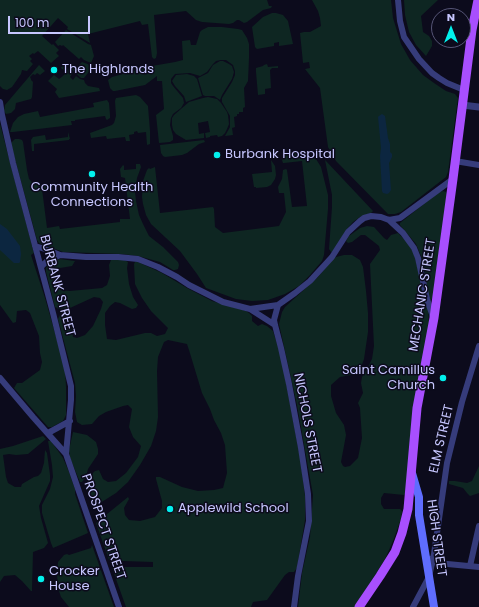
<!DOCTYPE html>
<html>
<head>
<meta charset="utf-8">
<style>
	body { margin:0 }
	#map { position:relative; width:479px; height:607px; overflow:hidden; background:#0c0b1c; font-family:Poppins,sans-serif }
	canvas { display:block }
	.north { position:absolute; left:431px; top:8px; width:40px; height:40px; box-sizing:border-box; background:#0c0b1c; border:1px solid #575677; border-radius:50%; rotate:0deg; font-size:11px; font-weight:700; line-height:16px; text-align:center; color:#c7c7ff }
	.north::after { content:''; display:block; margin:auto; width:14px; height:18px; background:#02f0ec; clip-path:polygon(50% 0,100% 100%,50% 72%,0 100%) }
	.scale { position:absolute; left:8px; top:16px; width:82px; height:18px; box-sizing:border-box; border:2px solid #c7c7ff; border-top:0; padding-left:5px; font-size:12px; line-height:14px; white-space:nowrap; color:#c7c7ff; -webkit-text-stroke:3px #0c0b1c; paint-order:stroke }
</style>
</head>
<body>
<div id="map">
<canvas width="479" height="607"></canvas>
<div class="north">N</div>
<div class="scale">100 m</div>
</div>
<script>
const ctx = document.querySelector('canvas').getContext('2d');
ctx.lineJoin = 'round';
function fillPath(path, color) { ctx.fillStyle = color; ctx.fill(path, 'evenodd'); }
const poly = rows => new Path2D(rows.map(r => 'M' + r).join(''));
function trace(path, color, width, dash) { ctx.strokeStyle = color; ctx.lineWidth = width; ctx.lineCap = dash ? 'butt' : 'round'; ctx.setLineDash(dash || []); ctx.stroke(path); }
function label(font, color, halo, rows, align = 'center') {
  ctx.font = font + ' Poppins,sans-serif'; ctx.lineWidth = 3; ctx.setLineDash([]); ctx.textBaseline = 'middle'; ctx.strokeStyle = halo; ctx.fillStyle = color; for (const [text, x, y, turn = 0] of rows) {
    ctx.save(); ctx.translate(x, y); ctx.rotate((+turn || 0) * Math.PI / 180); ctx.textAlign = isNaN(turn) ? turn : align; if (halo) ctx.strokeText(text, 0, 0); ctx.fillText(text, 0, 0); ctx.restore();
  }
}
fillPath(poly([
	[0,0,267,0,269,6,272,6,271,8,263,10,247,22,244,23,239,20,237,20,233,23,229,24,202,22,196,20,186,11,154,15,157,53,156,58,154,59,152,57,148,24,142,25,140,21,88,34,90,43,67,29,68,27,58,18,42,36,52,45,53,44,59,50,56,53,59,56,51,63,38,51,34,54,33,53,29,56,32,59,30,61,33,64,27,71,22,70,21,74,12,87,7,90,3,89,0,86],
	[312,0,391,0,393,18,401,44,410,60,423,75,434,83,446,91,455,94,458,98,448,172,446,177,401,212,395,214,388,214,336,161,328,147,320,88,305,69,310,68,309,62,303,63,300,33,304,32,310,32,321,26,320,18,318,11],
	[404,0,438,0,421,16,423,32,429,36,432,41,432,46,426,56,416,45,409,32,405,15],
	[272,13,276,13,283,15,288,21,293,44,279,46,279,42,274,43,274,46,257,49,255,47,252,27,263,17],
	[208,27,222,27,238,29,242,30,247,38,249,44,249,58,248,81,244,88,245,107,243,108,243,112,239,112,239,114,237,114,237,116,234,117,235,127,232,128,233,135,225,136,230,127,230,116,222,102,222,98,232,82,235,75,235,71,233,65,226,60,221,60,216,61,213,64,207,72,200,76,190,73,175,74,171,79,171,83,173,86,183,98,184,103,181,108,173,114,171,118,170,125,173,136,173,140,170,142,159,143,156,115,164,109,162,81,157,81,157,76,145,85,115,91,113,91,110,88,108,80,112,77,152,66,175,62,183,60,182,41,190,40,191,45,196,45,200,32,202,30],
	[66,30,88,44,91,45,94,56,91,63,84,60,81,57,79,59,63,45,62,46,60,45,58,46,55,42],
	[220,61,223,61,229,64,232,66,234,72,232,79,222,95,220,100,214,96,205,96,203,95,198,78,208,73,213,65],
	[82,62,90,65,91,69,84,78,81,78,70,68,71,66,75,69],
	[267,64,268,67,278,66,278,68,272,68,270,70,271,88,265,89,265,94,258,95,256,72,256,68,263,66,264,65],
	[39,65,45,71,40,75,37,73,35,75,33,74,30,77,31,79,31,80,33,82,32,97,31,99,16,103,15,109,11,113,6,114,4,111,5,105],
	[63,65,73,73,70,77,73,80,76,76,80,79,84,80,85,83,88,86,99,88,100,91,59,98,55,92,57,89,48,81,54,75,59,79,63,76,66,72,61,68],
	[187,74,194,76,197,79,202,96,186,102,184,96,175,86,172,81,176,75],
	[136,95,140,97,148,106,150,131,150,144,147,145,146,132,138,133,137,131,134,132,134,134,129,135,130,141,126,141,125,137,107,139,106,136,91,138,90,133,112,125,114,123,116,116,115,101,116,98],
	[208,97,217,99,221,103,227,112,228,115,229,124,227,129,225,133,222,136,218,137,217,135,210,136,210,137,206,138,205,133,210,132,208,121,198,123,199,134,204,133,204,138,186,140,176,134,173,130,172,125,172,118,174,115,189,102,203,98],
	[107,100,109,103,110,115,110,118,107,120,106,119,105,116,75,120,75,121,71,121,72,125,13,132,10,132,13,123,18,117,24,114,38,111,40,117,94,107,93,103],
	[0,124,34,253,31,255,45,298,65,368,66,387,66,415,63,421,52,427,48,427,14,388,17,383,22,383,40,370,42,362,40,353,39,336,30,313,26,310,17,311,16,322,13,323,0,305],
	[68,132,70,139,69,139,69,140,34,144,34,151,32,151,31,140,33,137,45,135,46,140,68,137],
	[15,139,19,139,22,140,23,142,27,170,29,179,34,184,45,185,47,186,46,189,42,189,47,228,59,226,60,229,120,222,120,219,130,219,125,178,121,177,120,169,123,165,124,166,124,170,136,169,136,164,140,164,141,167,137,178,135,192,136,201,139,215,143,224,149,236,163,247,178,262,179,265,178,269,175,270,173,270,160,262,138,256,122,254,63,252,39,243,37,240,12,148,11,143],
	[204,140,205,142,199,144,187,153,182,155,165,157,163,156,161,153,160,145],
	[289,152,296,152,305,153,311,156,316,159,321,167,328,195,328,209,324,255,322,261,310,275,299,286,285,294,268,300,252,301,236,299,206,288,197,274,180,251,151,224,146,215,143,204,142,197,143,181,147,170,149,168,150,169,155,167,160,213,213,207,214,209,215,227,223,233,279,226,286,212,284,193,279,193,278,187,282,179,283,170,286,169,287,170,292,207,307,206,302,161,284,163,283,163,282,160,284,156],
	[271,160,275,166,276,175,275,179,271,185,267,187,256,188,256,187,254,187,252,174,272,172],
	[325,160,326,161,373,211,371,213,360,217,353,222,346,230,336,247,332,252,331,252,329,249,332,207,332,195],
	[443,191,446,192,447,194,433,297,431,300,429,299,424,267,421,256,416,244,400,225,400,223,439,192],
	[367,226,374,227,384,238,387,240,391,235,398,233,408,243,414,254,428,310,429,323,406,493,404,495,384,493,381,498,381,504,384,509,400,509,402,511,401,519,393,541,385,559,355,607,298,607,302,573,310,537,313,495,297,405,279,324,282,312,285,307,318,277,333,259,336,257,344,255,352,255,360,260,363,267,366,291,368,313,368,332,364,359,360,370,356,374,340,377,331,385,331,396,336,413,344,425,346,435,341,462,343,466,345,467,350,466,358,458,362,438,360,408,358,403,363,393,361,383,362,377,368,367,372,359,374,346,370,264,380,250,379,246,365,235,361,235,352,242,348,243,346,241,349,236,360,228],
	[60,259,75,261,72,266,60,268,54,270,54,273,55,283,61,290,70,291,102,288,107,285,110,276,109,265,111,260,124,260,128,262,127,268,129,284,133,297,138,305,136,308,132,309,120,303,115,302,110,306,105,313,105,325,107,339,116,340,145,333,151,333,157,336,165,334,168,328,151,311,142,298,135,284,134,264,135,262,138,262,162,273,187,288,212,301,246,311,249,313,252,316,252,321,258,326,262,324,267,326,273,331,281,356,301,463,305,496,305,520,297,568,294,572,289,572,285,575,267,600,253,602,251,607,126,607,112,568,112,567,153,567,153,562,123,561,111,562,109,560,96,523,128,497,129,499,124,508,125,515,129,520,140,521,155,517,162,508,162,501,156,479,156,477,160,477,182,487,198,491,214,490,223,488,227,473,225,445,221,433,214,420,210,409,202,393,189,350,187,344,168,340,164,342,158,357,157,371,158,417,156,431,151,446,140,465,128,482,116,493,97,505,93,505,88,496,87,489,93,473,95,471,99,470,103,479,108,482,116,481,126,473,138,457,141,446,133,437,129,427,132,409,128,405,123,406,106,412,99,416,92,424,82,425,77,422,75,412,76,396,75,383,58,319,60,315,64,313,69,316,73,337,77,338,85,335,93,326,101,309,103,302,100,298,94,297,70,308,59,309,55,307,46,272,46,268,48,264,54,260],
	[73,432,87,435,96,442,98,449,98,454,88,469,86,477,82,482,80,482,70,458,69,450],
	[43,436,46,439,28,454,16,455,9,454,3,455,6,477,8,483,15,487,21,487,22,484,34,477,38,476,41,473,44,463,45,450,47,453,50,475,50,481,39,506,41,518,48,543,44,548,33,552,32,589,32,591,31,591,22,581,15,575,4,576,0,582,0,449,13,446],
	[48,441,51,441,63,458,69,472,75,489,75,494,88,533,53,548,51,543,42,513,42,505,50,489,53,477,52,465],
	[479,466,479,493,470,496,467,493,463,488,449,484,449,481,455,481,467,483,472,481],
	[92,545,114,607,69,607,61,597,58,588,57,574,58,562,64,555,67,554,69,555,91,548]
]), '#0e2622');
fillPath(poly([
	[382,114,385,116,388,138,390,144,390,152,392,154,392,157,389,163,391,190,389,193,387,194,383,193,382,191,380,156,381,148,378,117,379,116],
	[0,224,7,229,20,246,21,254,20,262,19,263,14,263,0,250]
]), '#0c2640');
trace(poly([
	[398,0,400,21,404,37,419,59,432,73,439,78,447,83,464,90],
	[0,102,2,115,13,163,53,313,71,386,71,400,66,454],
	[455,161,479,165],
	[389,220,403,233,414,248,418,258,427,299,433,317],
	[35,246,48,250,60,255,86,257,118,257,138,259,158,267,177,277,189,285,223,302,250,309,278,305],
	[41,267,47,261,60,255],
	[250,309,275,325],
	[0,378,33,417,66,454,119,607],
	[48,433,70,421],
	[430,559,437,563,479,567],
	[470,566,479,526],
	[294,607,298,576,309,521,308,494,301,448,289,384,281,348,275,325,274,320,278,305,295,293,310,281,332,257,348,232,360,221,364,218,371,216,381,217,389,220,400,218,453,179],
	[413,607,429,577,434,554,447,463,462,402,479,346]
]), '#363c7b', 6);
trace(poly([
	[462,105,479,107]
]), '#363c7b', 7);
trace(poly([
	[412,473,419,497,419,515,434,607]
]), '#5f6dfe', 8);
trace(poly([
	[359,607,380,576,395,552,402,533,408,509,417,408,434,318,453,179,472,30,478,0]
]), '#a84ffe', 9);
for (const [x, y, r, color] of [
	[54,70,4,"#02f0ec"],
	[217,155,4,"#02f0ec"],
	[92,174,4,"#02f0ec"],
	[443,378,4,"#02f0ec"],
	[170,509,4,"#02f0ec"],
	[41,579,4,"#02f0ec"]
]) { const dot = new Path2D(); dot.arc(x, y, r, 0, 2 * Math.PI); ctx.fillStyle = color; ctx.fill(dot); trace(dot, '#0c0b1c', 1.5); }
label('13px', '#c7c7ff', '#0c0b1c', [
	["The Highlands",62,70],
	["Burbank Hospital",225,155],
	["Community Health",92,188,"center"],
	["Connections",92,203,"center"],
	["Saint Camillus",435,371,"right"],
	["Church",435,386,"right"],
	["Applewild School",178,509],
	["Crocker",49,572],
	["House",49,587]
], 'left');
label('13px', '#c7c7ff', '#0c0b1c', [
	["BURBANK STREET",57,286,75],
	["MECHANIC STREET",423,295,-81],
	["NICHOLS STREET",307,423,79],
	["ELM STREET",442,439,-77],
	["PROSPECT STREET",103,527,71],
	["HIGH STREET",436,538,82]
]);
</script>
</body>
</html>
